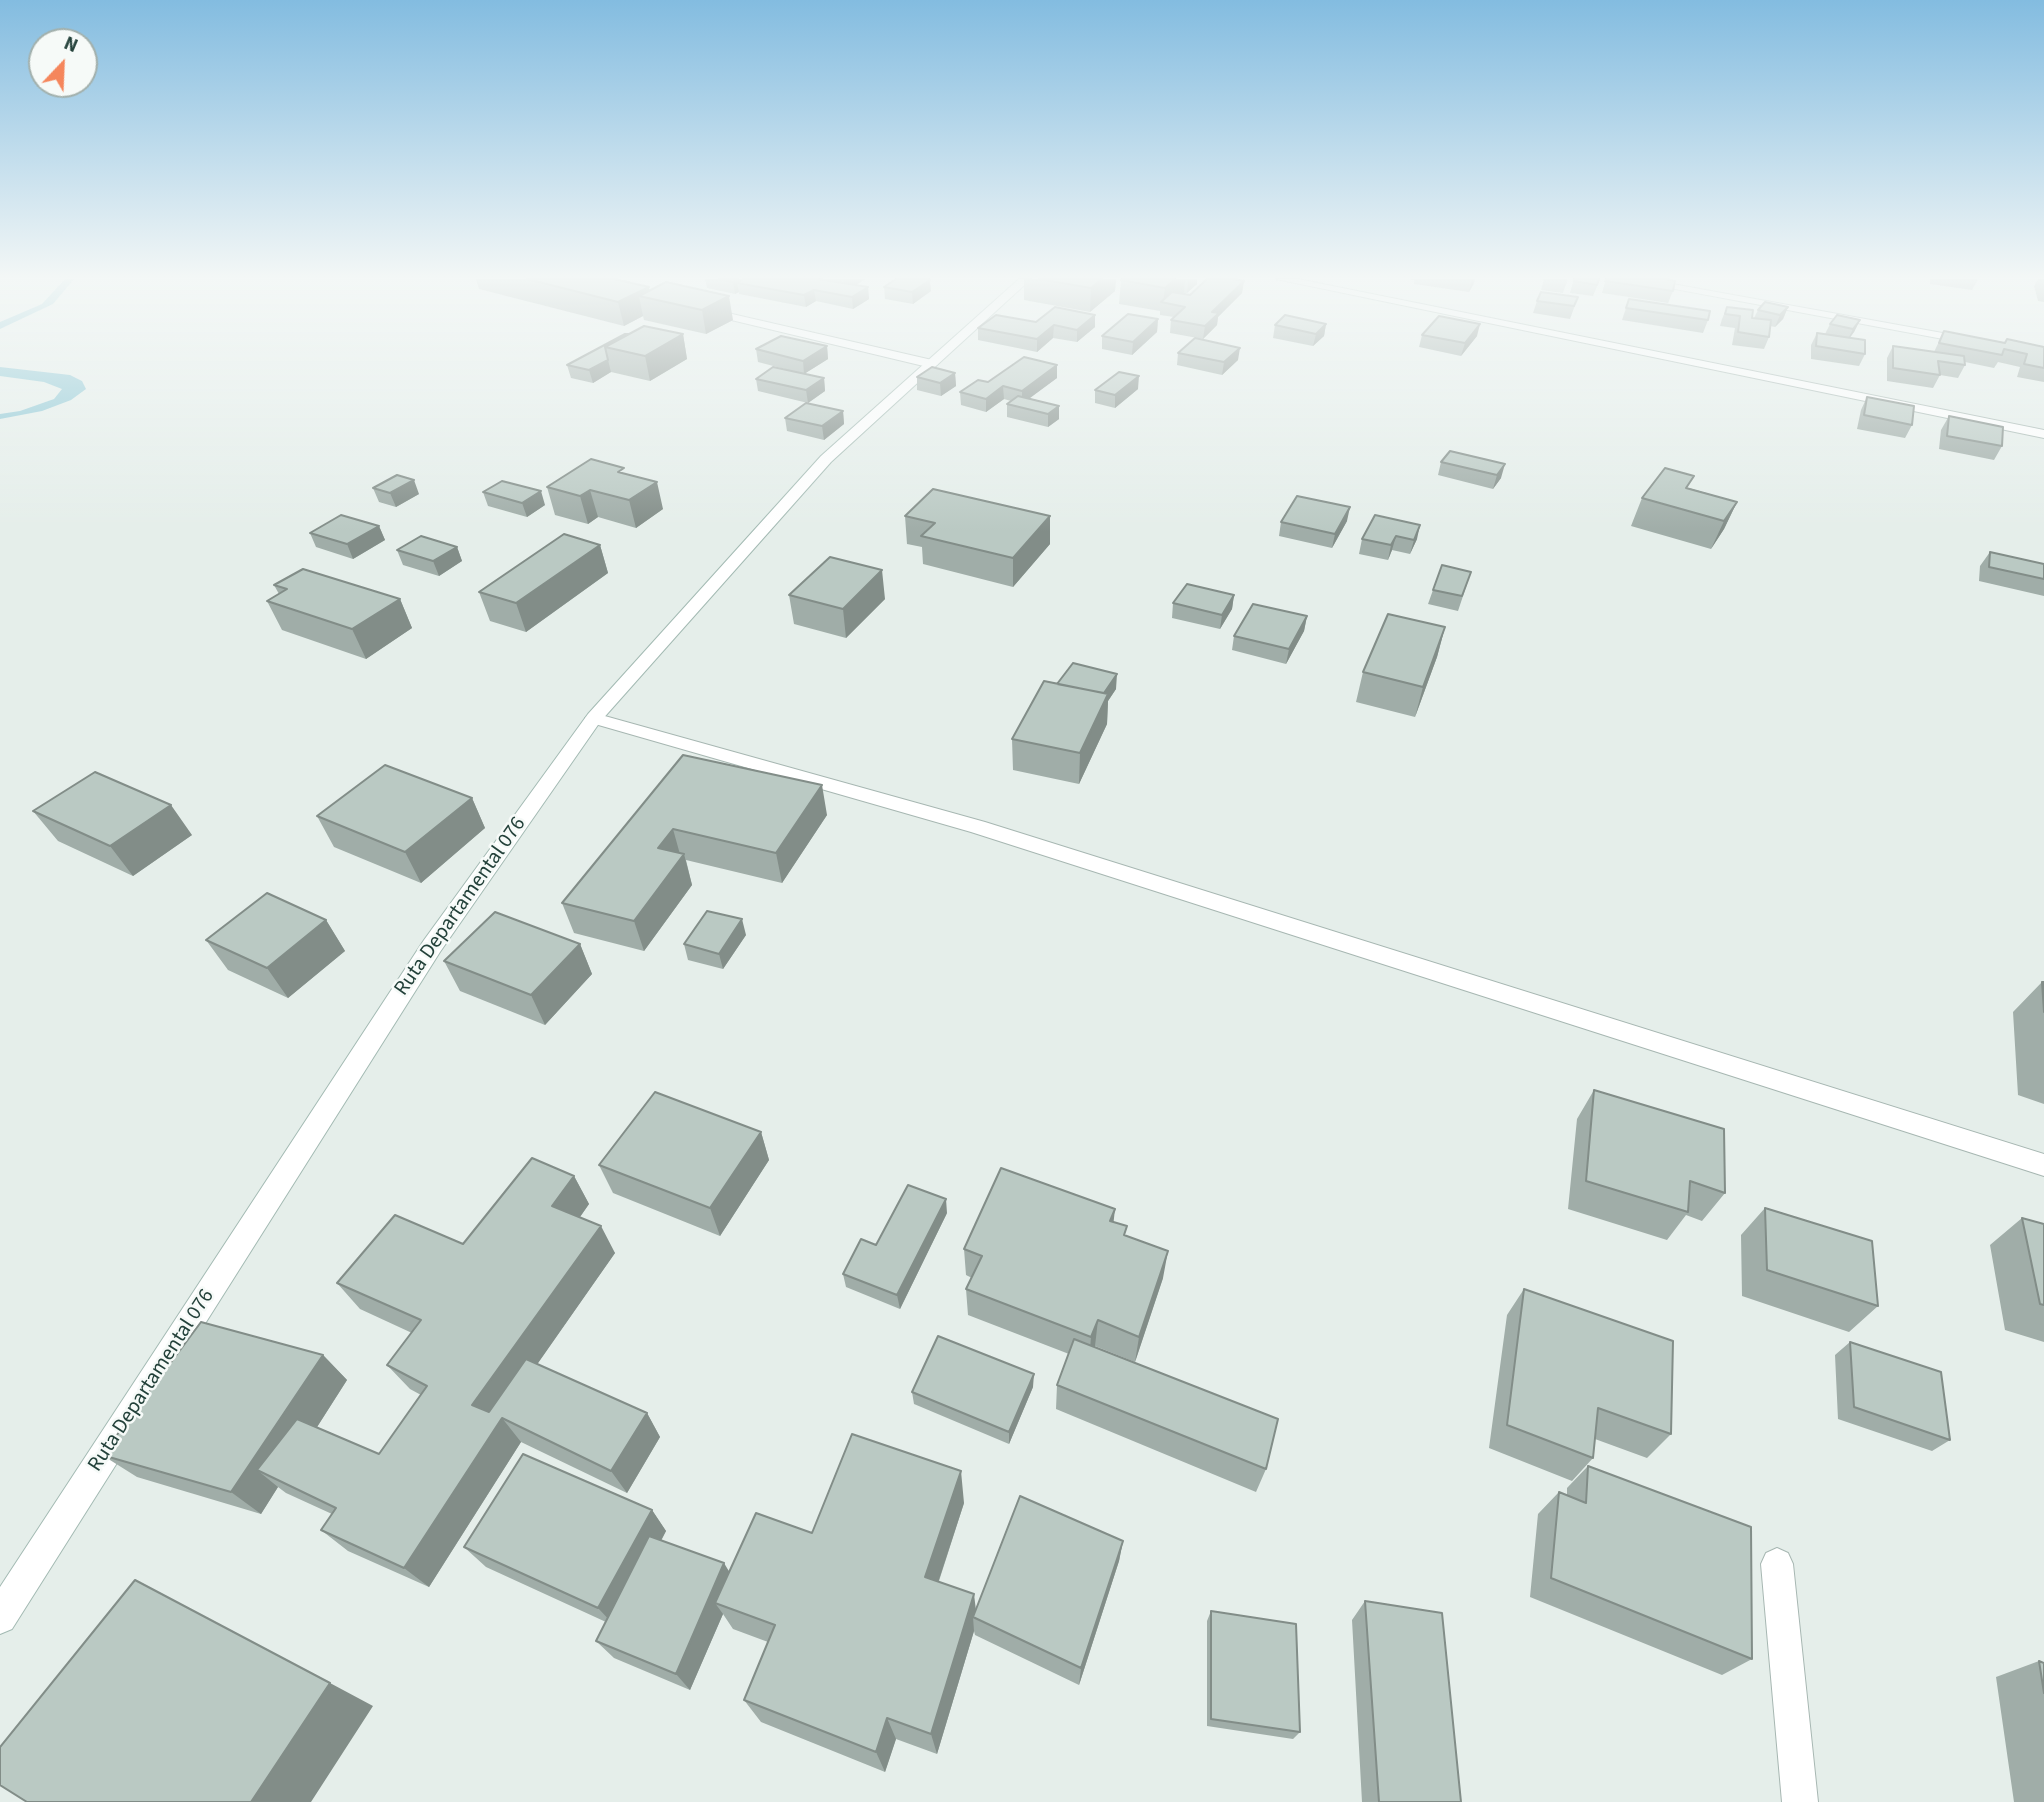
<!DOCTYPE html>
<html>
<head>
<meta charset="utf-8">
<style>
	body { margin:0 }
	#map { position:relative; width:2044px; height:1802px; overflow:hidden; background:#e5eeea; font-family:"Source Sans 3",sans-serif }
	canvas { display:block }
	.north { position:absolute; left:28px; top:28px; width:70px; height:70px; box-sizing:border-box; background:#f6faf8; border:2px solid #a2b0ac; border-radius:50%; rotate:23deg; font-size:19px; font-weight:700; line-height:28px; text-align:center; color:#23413a }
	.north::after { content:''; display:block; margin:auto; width:24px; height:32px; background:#f5865c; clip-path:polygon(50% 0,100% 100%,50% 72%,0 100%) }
</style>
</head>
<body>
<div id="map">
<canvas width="2044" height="1802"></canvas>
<div class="north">N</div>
</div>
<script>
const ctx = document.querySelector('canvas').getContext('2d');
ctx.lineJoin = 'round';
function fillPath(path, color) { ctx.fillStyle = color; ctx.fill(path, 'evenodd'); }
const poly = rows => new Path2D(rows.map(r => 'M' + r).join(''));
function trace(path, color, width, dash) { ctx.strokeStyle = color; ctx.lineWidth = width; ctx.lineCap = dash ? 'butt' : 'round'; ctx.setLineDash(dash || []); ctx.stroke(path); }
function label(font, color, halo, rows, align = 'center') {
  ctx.font = font + ' "Source Sans 3",sans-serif'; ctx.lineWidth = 5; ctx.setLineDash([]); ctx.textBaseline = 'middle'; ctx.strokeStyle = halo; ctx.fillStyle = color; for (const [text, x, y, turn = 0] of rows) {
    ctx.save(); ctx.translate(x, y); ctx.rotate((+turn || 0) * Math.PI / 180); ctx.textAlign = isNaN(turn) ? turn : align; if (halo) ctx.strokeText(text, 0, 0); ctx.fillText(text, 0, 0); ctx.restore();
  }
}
fillPath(poly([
	[65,279,74,279,53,304,0,329,0,322,42,304],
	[0,367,70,375,82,381,86,389,71,400,42,411,0,419,0,414,20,411,54,399,62,389,44,382,0,376]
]), '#8cc7d4');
const street = poly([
	[1276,279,1298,279,2044,430,2044,438,1276,279],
	[1621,279,1645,279,1970,338,1976,341,1970,344,1621,279],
	[706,308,932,360,938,364,932,368,702,313,701,311,706,308],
	[594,713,985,822,2044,1154,2044,1176,971,832,588,722,585,718,594,713],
	[1777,1548,1788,1553,1793,1564,1818,1802,1782,1802,1761,1564,1766,1553,1777,1548]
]);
const secondary = poly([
	[1019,279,1031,279,831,462,600,722,440,952,12,1629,0,1634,0,1587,424,940,588,714,821,456,1019,279]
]);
trace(street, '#a7b7b2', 2);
trace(secondary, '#a3bab3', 2);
fillPath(street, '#fff');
fillPath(secondary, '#fff');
fillPath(poly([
	[476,279,614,279,649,287,649,290,733,320,706,334,644,320,643,316,624,326,479,289],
	[705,279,865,279,856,285,868,287,869,299,853,309,816,301,806,307,739,294,739,292,735,294,707,288],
	[1024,279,1116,279,1115,291,1090,312,1024,300],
	[1122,279,1197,279,1197,284,1187,293,1183,294,1190,295,1244,281,1242,293,1218,317,1217,325,1203,339,1170,333,1171,320,1174,317,1160,315,1160,311,1119,304,1121,280],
	[1411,279,1475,279,1473,285,1469,292,1414,284,1414,280],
	[1544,279,1568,279,1563,293,1541,290],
	[1574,279,1600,279,1593,296,1570,293],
	[1606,279,1673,291,1668,303,1602,293],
	[1930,279,1978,279,1972,290,1930,284],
	[2038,279,2044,279,2044,302,2038,301,2034,286],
	[884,287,931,291,913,304,885,299],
	[1578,297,1570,319,1533,313,1537,301],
	[1629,299,1708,320,1703,333,1622,320],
	[1727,307,1754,318,1758,310,1788,307,1783,319,1775,327,1770,326,1769,337,1764,349,1732,345,1735,328,1720,326,1722,319],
	[1095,315,1095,327,1077,342,1053,338,1037,352,978,340,978,328],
	[1158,319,1157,332,1132,355,1102,349,1102,336],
	[1860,320,1854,332,1850,338,1865,354,1859,366,1811,359,1811,345,1817,333,1825,334,1830,324],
	[1326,324,1324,336,1313,346,1273,338,1275,325],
	[1944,331,2005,343,2044,347,2044,382,2017,377,2020,367,1998,362,1994,368,1965,362,1965,365,1958,378,1940,375,1933,388,1887,381,1887,358,1893,346,1934,352],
	[629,334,683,334,687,359,650,381,611,372,593,383,571,378,567,365],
	[1422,335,1477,336,1461,356,1419,347],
	[827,346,828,359,804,374,758,362,756,349],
	[1178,353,1238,360,1222,375,1177,365],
	[955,373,956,386,941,396,917,390,917,377],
	[824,378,825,391,808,403,758,391,756,379],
	[1057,378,1029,398,1059,406,1059,419,1048,427,1007,417,1007,404,1011,401,1004,399,986,412,961,405,960,392,988,382],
	[1138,389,1115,408,1095,403,1095,390],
	[1867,397,1912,425,1905,438,1857,429,1861,410],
	[843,411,844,424,824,440,787,431,785,418],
	[1949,416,2002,446,1994,460,1939,449,1941,430],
	[1450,451,1501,478,1493,489,1438,475,1441,462],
	[626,474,663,509,636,528,598,517,588,524,555,515,547,487],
	[373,488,419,494,396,507,379,502],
	[1689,488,1737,502,1724,529,1711,549,1631,526,1642,498],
	[483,492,545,505,527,517,488,506],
	[1375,515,1417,539,1410,554,1392,550,1388,560,1359,554,1362,539],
	[905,516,1050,544,1013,587,923,564,922,547,907,544],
	[1347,521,1332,548,1279,536,1281,522],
	[379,526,385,540,353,559,316,547,310,533],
	[600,545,608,573,526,632,490,621,479,592],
	[457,547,462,561,439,576,403,565,397,550],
	[1990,552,2044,564,2044,596,1979,581,1980,566],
	[1471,572,1458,611,1428,604,1433,590],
	[274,585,400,599,412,628,366,659,282,630,267,601,279,594],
	[789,595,885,599,846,638,794,624],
	[1234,595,1232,609,1220,629,1172,618,1173,603],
	[1307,616,1304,631,1286,664,1232,650,1234,636],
	[1445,627,1437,657,1415,717,1356,702,1363,672],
	[1057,684,1116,689,1108,701,1107,724,1079,784,1013,770,1012,739],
	[683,755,827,815,782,883,686,860,692,885,644,951,574,933,562,903],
	[472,798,485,828,421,883,334,847,317,816],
	[33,811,192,835,133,876,58,841],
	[326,920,345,951,288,998,228,970,206,940],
	[746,935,723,969,688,960,684,944],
	[580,944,592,974,545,1025,460,991,444,961],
	[2042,982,2044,982,2044,1104,2018,1095,2013,1012],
	[1594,1090,1725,1193,1702,1221,1686,1215,1667,1240,1568,1209,1577,1119],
	[761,1132,769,1160,720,1236,613,1193,599,1165],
	[574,1176,589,1204,580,1217,615,1253,537,1364,647,1413,660,1437,627,1493,521,1442,429,1587,348,1551,321,1530,332,1514,286,1493,278,1487,261,1514,137,1477,102,1455,323,1355,347,1380,317,1427,379,1454,421,1395,410,1389,387,1365,412,1333,360,1309,337,1283,463,1244],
	[1765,1208,1878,1306,1849,1332,1742,1296,1741,1235],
	[947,1213,900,1309,846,1287,843,1274,876,1245],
	[2022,1218,2044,1224,2044,1342,2005,1330,1990,1245],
	[1114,1222,1163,1278,1135,1362,1095,1346,1094,1347,1266,1469,1256,1492,1056,1409,1057,1385,1069,1354,968,1315,966,1289,972,1278,966,1275,964,1249],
	[1524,1289,1671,1434,1647,1458,1595,1439,1593,1458,1572,1481,1489,1448,1507,1315],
	[1850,1342,1950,1440,1932,1451,1838,1419,1835,1355],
	[1033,1387,1009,1444,914,1404,912,1392],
	[1588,1466,1752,1659,1722,1675,1530,1597,1538,1514,1559,1492,1567,1495,1567,1488],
	[964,1503,939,1581,976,1609,1123,1541,1119,1561,1079,1685,975,1635,974,1631,937,1754,896,1739,885,1772,761,1722,744,1700,768,1642,733,1629,723,1614,690,1690,614,1658,596,1641,606,1622,486,1567,464,1547,652,1510,666,1531,661,1541,729,1571,812,1533],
	[1365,1601,1461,1802,1362,1802,1352,1620],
	[1211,1611,1300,1732,1293,1739,1207,1726,1207,1621],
	[2039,1661,2044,1693,2044,1802,2014,1802,1996,1677]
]), '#a0ada8');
fillPath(poly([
	[738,279,746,279,737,283,739,292,735,294,733,282],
	[844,279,865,279,845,291],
	[1102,279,1116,279,1115,291,1090,312,1091,288],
	[1175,279,1185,279,1184,292,1171,304,1163,303,1165,288],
	[1190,279,1197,279,1197,284,1187,293,1188,281],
	[1472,279,1475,279,1473,285,1469,292],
	[930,280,931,291,913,304,912,292],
	[1244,281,1242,293,1218,317,1217,325,1203,339,1205,326,1212,312],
	[649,287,651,299,639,296,643,316,624,326,618,302],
	[868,287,869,299,853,309,852,297],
	[814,290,816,301,806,307,804,295],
	[729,296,733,320,706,334,702,310],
	[1788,307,1783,319,1775,327,1780,315],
	[1095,315,1095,327,1077,342,1077,330],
	[1158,319,1157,332,1132,355,1133,342],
	[1860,320,1854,332,1847,341,1853,329],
	[1326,324,1324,336,1313,346,1316,334],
	[1480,324,1477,336,1461,356,1465,343],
	[1054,325,1053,338,1037,352,1037,339],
	[683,334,687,359,650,381,645,356],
	[827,346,828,359,804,374,803,361],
	[1240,348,1238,360,1222,375,1224,362],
	[608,360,611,372,593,383,589,370],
	[1057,365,1057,378,1022,404,1022,391],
	[955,373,956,386,941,396,940,383],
	[1139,376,1138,389,1115,408,1115,395],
	[824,378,825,391,808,403,806,390],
	[1003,386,1004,399,986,412,986,399],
	[1059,406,1059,419,1048,427,1048,414],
	[843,411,844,424,824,440,822,426],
	[1505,464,1501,478,1493,489,1497,475],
	[414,480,419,494,396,507,390,493],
	[657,482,663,509,636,528,629,500],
	[590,490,598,517,588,524,580,496],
	[541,491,545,505,527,517,522,503],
	[1737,502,1724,529,1711,549,1724,521],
	[1350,507,1347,521,1332,548,1335,534],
	[1050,516,1050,544,1013,587,1013,558],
	[1420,525,1417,539,1410,554,1414,540],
	[379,526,385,540,353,559,347,544],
	[1396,536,1392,550,1388,560,1391,545],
	[600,545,608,573,526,632,516,603],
	[457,547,462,561,439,576,433,561],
	[882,570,885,599,846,638,843,609],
	[1234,595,1232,609,1220,629,1222,615],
	[400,599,412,628,366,659,352,629],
	[1307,616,1304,631,1286,664,1289,649],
	[1445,627,1437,657,1415,717,1423,687],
	[1117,674,1116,689,1108,701,1107,724,1079,784,1080,753,1099,701],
	[822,785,827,815,782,883,776,853],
	[472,798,485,828,421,883,405,852],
	[171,805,192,835,133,876,110,846],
	[673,829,681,858,684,854,692,885,644,951,634,921,658,848],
	[742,919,746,935,723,969,719,954],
	[326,920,345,951,288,998,267,968],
	[580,944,592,974,545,1025,531,995],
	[761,1132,769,1160,720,1236,710,1208],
	[574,1176,589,1204,568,1234,552,1206],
	[946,1199,947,1213,900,1309,897,1295],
	[1115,1209,1112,1236,1110,1221],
	[601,1226,615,1253,492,1429,472,1405],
	[1168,1251,1163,1278,1135,1362,1139,1337],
	[1098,1320,1095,1346,1089,1362,1091,1337],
	[323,1355,347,1380,282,1482,257,1470,278,1487,261,1514,231,1492],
	[1034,1374,1033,1387,1009,1444,1009,1432],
	[647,1413,660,1437,627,1493,611,1471],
	[502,1418,521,1442,429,1587,404,1568],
	[961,1471,964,1503,931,1604,925,1577],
	[652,1510,666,1531,615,1626,598,1608],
	[1123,1541,1119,1561,1079,1685,1081,1668],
	[724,1563,736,1583,715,1603,723,1614,690,1690,676,1674],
	[974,1594,977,1619,973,1617,974,1631,937,1754,931,1734],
	[330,1683,373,1706,311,1802,251,1802],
	[887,1718,896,1739,885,1772,876,1752]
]), '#828d88');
const building = poly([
	[527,279,614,279,649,287,618,302,527,279],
	[719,279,738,279,733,282,719,279],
	[743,279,818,279,868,287,852,297,814,290,804,295,737,283,743,279],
	[896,279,929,279,930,280,912,292,884,287,896,279],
	[1039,279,1102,279,1091,288,1039,279],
	[1122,279,1175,279,1165,288,1121,280,1122,279],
	[1207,279,1233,279,1244,281,1212,312,1219,313,1205,326,1171,320,1185,307,1161,302,1172,292,1190,295,1207,279],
	[1574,279,1599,279,1597,285,1574,281,1574,279],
	[1606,279,1666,279,1675,281,1673,291,1605,281,1606,279],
	[666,282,729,296,702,310,639,296,666,282],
	[1541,292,1578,297,1574,306,1537,301,1541,292],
	[1629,299,1710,311,1708,320,1626,308,1629,299],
	[1765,302,1788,307,1780,315,1758,310,1765,302],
	[1055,307,1095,315,1077,330,1054,325,1037,339,978,328,996,315,1036,322,1055,307],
	[1727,307,1753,310,1752,318,1771,320,1769,337,1738,332,1740,316,1725,314,1727,307],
	[1128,314,1158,319,1133,342,1102,336,1128,314],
	[1285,315,1326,324,1316,334,1275,325,1285,315],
	[1837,315,1860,320,1853,329,1830,324,1837,315],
	[1439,316,1480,324,1465,343,1422,335,1439,316],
	[644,326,683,334,645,356,605,347,644,326],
	[1944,331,2005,343,2007,339,2044,347,2044,368,2024,364,2027,354,2004,349,2002,355,1939,343,1944,331],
	[1817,333,1865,340,1865,354,1816,346,1817,333],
	[625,334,629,334,605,347,608,360,589,370,567,365,625,334],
	[781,336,827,346,803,361,756,349,781,336],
	[1195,338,1240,348,1224,362,1178,353,1195,338],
	[1893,346,1964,356,1965,365,1938,361,1940,375,1893,368,1893,346],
	[1024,357,1057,365,1022,391,1003,386,986,399,960,392,978,380,988,382,1024,357],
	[773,367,824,378,806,390,756,379,773,367],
	[932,367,955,373,940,383,917,377,932,367],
	[1119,372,1139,376,1115,395,1095,390,1119,372],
	[1018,396,1059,406,1048,414,1007,404,1018,396],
	[1867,397,1914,406,1912,425,1864,415,1867,397],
	[806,403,843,411,822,426,785,418,806,403],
	[1949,416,2003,427,2002,446,1947,436,1949,416],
	[1450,451,1505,464,1497,475,1441,462,1450,451],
	[591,459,624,468,618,472,657,482,629,500,590,490,580,496,547,487,591,459],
	[1665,468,1694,476,1686,488,1737,502,1724,521,1642,498,1665,468],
	[397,475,414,480,390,493,373,488,397,475],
	[502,481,541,491,522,503,483,492,502,481],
	[933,489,1050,516,1013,558,921,536,935,523,905,516,933,489],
	[1297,496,1350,507,1335,534,1281,522,1297,496],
	[341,515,379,526,347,544,310,533,341,515],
	[1375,515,1420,525,1414,540,1396,536,1391,545,1362,539,1375,515],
	[564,534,600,545,516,603,479,592,564,534],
	[421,536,457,547,433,561,397,550,421,536],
	[1990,552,2044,564,2044,579,1989,567,1990,552],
	[830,557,882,570,843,609,789,595,830,557],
	[1442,565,1471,572,1462,596,1433,590,1442,565],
	[303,569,400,599,352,629,267,601,287,589,274,585,303,569],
	[1187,584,1234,595,1222,615,1173,603,1187,584],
	[1253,604,1307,616,1289,649,1234,636,1253,604],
	[1388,614,1445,627,1423,687,1363,672,1388,614],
	[1073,663,1117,674,1104,693,1057,684,1073,663],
	[1044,681,1108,694,1080,753,1012,739,1044,681],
	[683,755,822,785,776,853,673,829,658,848,684,854,634,921,562,903,683,755],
	[385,765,472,798,405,852,317,816,385,765],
	[95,772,171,805,110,846,33,811,95,772],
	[267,893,326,920,267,968,206,940,267,893],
	[707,911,742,919,719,954,684,944,707,911],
	[495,912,580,944,531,995,444,961,495,912],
	[2042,982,2044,982,2044,1012,2042,982],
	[1594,1090,1724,1129,1725,1193,1690,1181,1688,1212,1586,1181,1594,1090],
	[655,1092,761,1132,710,1208,599,1165,655,1092],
	[532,1158,574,1176,552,1206,601,1226,472,1405,489,1412,526,1359,647,1413,611,1471,502,1418,404,1568,321,1530,336,1508,257,1470,297,1419,379,1454,427,1386,387,1365,421,1320,337,1283,395,1215,463,1244,532,1158],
	[1001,1168,1115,1209,1110,1221,1127,1226,1124,1235,1168,1251,1139,1337,1098,1320,1091,1337,966,1289,982,1256,964,1249,1001,1168],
	[908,1185,946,1199,897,1295,843,1274,861,1239,876,1245,908,1185],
	[1765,1208,1872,1241,1878,1306,1767,1270,1765,1208],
	[2022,1218,2044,1224,2044,1305,2040,1304,2022,1218],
	[1524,1289,1673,1341,1671,1434,1598,1408,1593,1458,1507,1425,1524,1289],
	[201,1322,323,1355,231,1492,102,1455,201,1322],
	[938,1336,1034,1374,1009,1432,912,1392,938,1336],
	[1074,1339,1278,1419,1266,1469,1057,1385,1074,1339],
	[1850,1342,1941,1372,1950,1440,1854,1407,1850,1342],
	[852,1434,961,1471,925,1577,974,1594,931,1734,887,1718,876,1752,744,1700,775,1625,715,1603,756,1513,812,1533,852,1434],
	[523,1454,652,1510,598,1608,464,1547,523,1454],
	[1588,1466,1751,1527,1752,1659,1551,1578,1559,1492,1586,1503,1588,1466],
	[1020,1496,1123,1541,1081,1668,973,1617,1020,1496],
	[649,1536,724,1563,676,1674,596,1641,649,1536],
	[135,1580,330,1683,251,1802,27,1802,0,1785,0,1747,135,1580],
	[1365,1601,1442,1613,1461,1802,1379,1802,1365,1601],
	[1211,1611,1296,1624,1300,1732,1211,1719,1211,1611],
	[2039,1661,2044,1663,2044,1693,2039,1661]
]);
fillPath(building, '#bac9c3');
trace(building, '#828d88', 2);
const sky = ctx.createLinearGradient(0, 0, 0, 532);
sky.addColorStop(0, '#83bce0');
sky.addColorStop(0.52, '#f3f7f6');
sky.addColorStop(1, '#f3f7f600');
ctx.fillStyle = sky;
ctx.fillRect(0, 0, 2044, 532);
label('21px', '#23413a', '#f6faf8', [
	["Ruta Departamental 076",461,907,-55],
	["Ruta Departamental 076",152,1381,-57]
]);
</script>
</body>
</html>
